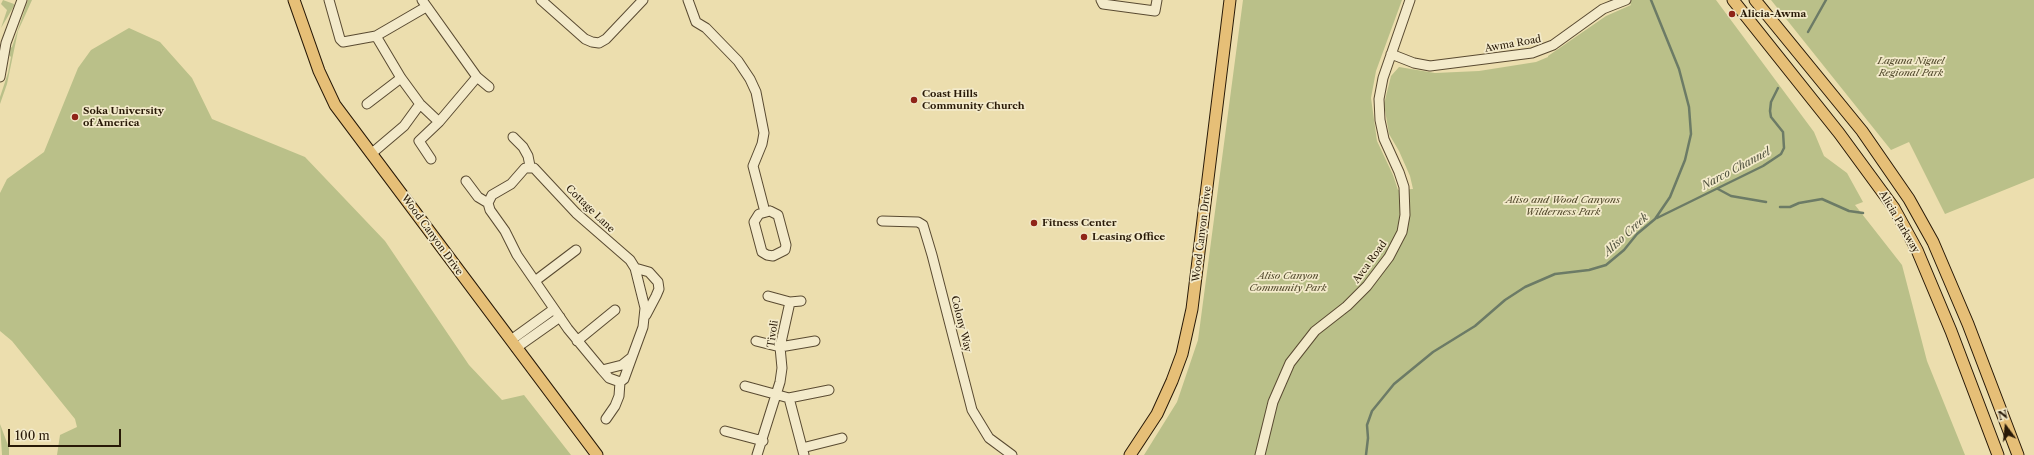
<!DOCTYPE html>
<html>
<head>
<meta charset="utf-8">
<style>
	body { margin:0 }
	#map { position:relative; width:2034px; height:455px; overflow:hidden; background:#ecdeae; font-family:"Libre Caslon Text",serif }
	canvas { display:block }
	.north { position:absolute; left:1986px; top:407px; width:40px; height:40px; -webkit-text-stroke:3px #f3eaca; paint-order:stroke; rotate:345deg; font-size:11px; font-weight:700; line-height:16px; text-align:center; color:#281907 }
	.north::after { content:''; display:block; margin:auto; width:14px; height:18px; background:#281907; clip-path:polygon(50% 0,100% 100%,50% 72%,0 100%) }
	.scale { position:absolute; left:8px; top:429px; width:113px; height:18px; box-sizing:border-box; border:2px solid #281907; border-top:0; padding-left:5px; font-size:12px; line-height:14px; white-space:nowrap; color:#281907; -webkit-text-stroke:3px #f3eaca; paint-order:stroke }
</style>
</head>
<body>
<div id="map">
<canvas width="2034" height="455"></canvas>
<div class="north">N</div>
<div class="scale">100 m</div>
</div>
<script>
const ctx = document.querySelector('canvas').getContext('2d');
ctx.lineJoin = 'round';
function fillPath(path, color) { ctx.fillStyle = color; ctx.fill(path, 'evenodd'); }
const poly = rows => new Path2D(rows.map(r => 'M' + r).join(''));
function trace(path, color, width, dash) { ctx.strokeStyle = color; ctx.lineWidth = width; ctx.lineCap = dash ? 'butt' : 'round'; ctx.setLineDash(dash || []); ctx.stroke(path); }
function label(font, color, halo, rows, align = 'center') {
  ctx.font = font + ' "Libre Caslon Text",serif'; ctx.lineWidth = 3.5; ctx.setLineDash([]); ctx.textBaseline = 'middle'; ctx.strokeStyle = halo; ctx.fillStyle = color; for (const [text, x, y, turn = 0] of rows) {
    ctx.save(); ctx.translate(x, y); ctx.rotate((+turn || 0) * Math.PI / 180); ctx.textAlign = isNaN(turn) ? turn : align; if (halo) ctx.strokeText(text, 0, 0); ctx.fillText(text, 0, 0); ctx.restore();
  }
}
fillPath(poly([
	[3,0,14,4,14,6,1,28,7,10,1,4],
	[28,0,32,0,18,31,7,84,0,104,0,97,8,73,11,57,9,55,10,48,12,47],
	[1243,0,1402,0,1376,71,1371,98,1377,141,1393,175,1398,190,1413,189,1410,176,1399,151,1389,134,1384,104,1391,76,1399,67,1435,73,1479,71,1536,62,1548,57,1548,56,1606,16,1631,5,1628,0,1716,0,1814,132,1824,156,1847,173,1863,202,1855,205,1902,265,1927,361,1965,455,1144,455,1177,402,1198,340],
	[1771,0,2034,0,2034,178,1945,214,1909,142,1891,150],
	[129,28,160,42,192,78,212,119,305,157,385,241,469,365,502,400,524,395,571,455,57,455,60,435,77,427,75,419,12,341,0,331,0,193,7,179,44,152,78,68,91,50],
	[0,424,9,448,9,455,2,455]
]), '#bac089');
trace(poly([
	[1808,32,1826,0],
	[1718,189,1731,196,1766,202],
	[1780,207,1790,207,1799,203,1822,199,1849,211,1863,213],
	[1657,218,1763,166,1781,154,1784,148,1783,132,1771,117,1770,111,1771,102,1778,88],
	[1366,455,1368,438,1367,425,1372,411,1394,384,1433,352,1475,326,1505,300,1525,287,1555,274,1589,270,1606,265,1624,250,1637,234,1655,219,1670,197,1685,160,1691,134,1689,107,1679,69,1651,0]
]), '#6c7b66', 2.5);
const minor = poly([
	[329,0,340,39,343,42,376,36,426,7],
	[422,0,477,77,489,87],
	[541,0,585,39,592,42,599,43,606,39,643,0],
	[688,0,696,22,706,28,738,61,750,79,756,92,764,133,762,144,753,166,765,212],
	[1101,0,1103,4,1155,11,1157,0],
	[376,36,401,78,420,104,439,122,477,77],
	[1391,54,1414,63,1430,66,1532,53,1553,45,1603,9,1626,0],
	[0,77,6,43,22,0],
	[367,104,401,78],
	[513,137,523,147,528,156,530,166],
	[371,154,404,126,420,104],
	[431,159,419,141,439,122],
	[466,181,478,197,488,203],
	[770,211,778,215,786,245,785,250,773,256,767,255,762,252,754,222,759,214,770,211],
	[882,221,918,222,923,225,932,255,972,410,989,438,1012,455],
	[635,268,649,272,658,282,659,289,656,296,646,315],
	[535,281,576,250],
	[768,296,790,302,801,301],
	[511,340,554,309],
	[577,341,615,310],
	[756,341,780,347,815,341],
	[516,348,560,317],
	[602,370,622,365,632,357,643,327,645,308,635,268,630,260,576,213,534,168,525,168,511,184,492,195,488,203,490,210,505,231,517,255,568,329,602,370,609,378,620,382,624,379,632,357],
	[745,386,789,398,804,455],
	[789,398,829,390],
	[606,419,615,406,619,396,620,382],
	[725,431,763,441],
	[802,448,842,438],
	[757,455,780,382,782,368,780,347,790,302],
	[1260,455,1273,402,1290,363,1315,331,1347,306,1367,286,1389,257,1402,232,1405,215,1404,187,1399,172,1384,139,1380,120,1379,99,1383,78,1410,0]
]);
const major = poly([
	[294,0,319,71,335,105,597,455],
	[1733,0,1839,133,1894,208,1917,250,1951,331,1998,455],
	[1755,0,1862,131,1909,199,1933,242,1968,324,2018,455],
	[1130,455,1157,414,1172,381,1182,354,1192,309,1230,0]
]);
trace(minor, '#594a31', 11);
trace(major, '#281907', 13);
trace(minor, '#f3eaca', 9);
trace(major, '#e6bf77', 11);
for (const [x, y, r, color] of [
	[1732,14,4,"#8f2418"],
	[914,100,4,"#8f2418"],
	[75,117,4,"#8f2418"],
	[1034,223,4,"#8f2418"],
	[1084,237,4,"#8f2418"]
]) { const dot = new Path2D(); dot.arc(x, y, r, 0, 2 * Math.PI); ctx.fillStyle = color; ctx.fill(dot); trace(dot, '#f3eaca', 1.5); }
label('bold 10px', '#281907', '#f3eaca', [
	["Alicia-Awma",1740,14],
	["Coast Hills",922,94],
	["Community Church",922,106],
	["Soka University",83,111],
	["of America",83,123],
	["Fitness Center",1042,223],
	["Leasing Office",1092,237]
], 'left');
label('10px', '#281907', '#f3eaca', [
	["Awma Road",1513,44,-10],
	["Cottage Lane",590,209,44],
	["Alicia Parkway",1899,222,60],
	["Wood Canyon Drive",1202,234,-83],
	["Wood Canyon Drive",432,235,54],
	["Avca Road",1370,262,-54],
	["Colony Way",961,324,76],
	["Tivoli",773,334,-82]
]);
label('italic 10px', '#544b2e', '#f3eaca', [
	["Laguna Niguel",1911,61],
	["Regional Park",1911,73],
	["Aliso and Wood Canyons",1563,200],
	["Wilderness Park",1563,212],
	["Aliso Canyon",1288,276],
	["Community Park",1288,288]
]);
label('italic 11px', '#50523f', '#f3eaca', [
	["Narco Channel",1736,169,-28],
	["Aliso Creek",1626,235,-43]
]);
</script>
</body>
</html>
